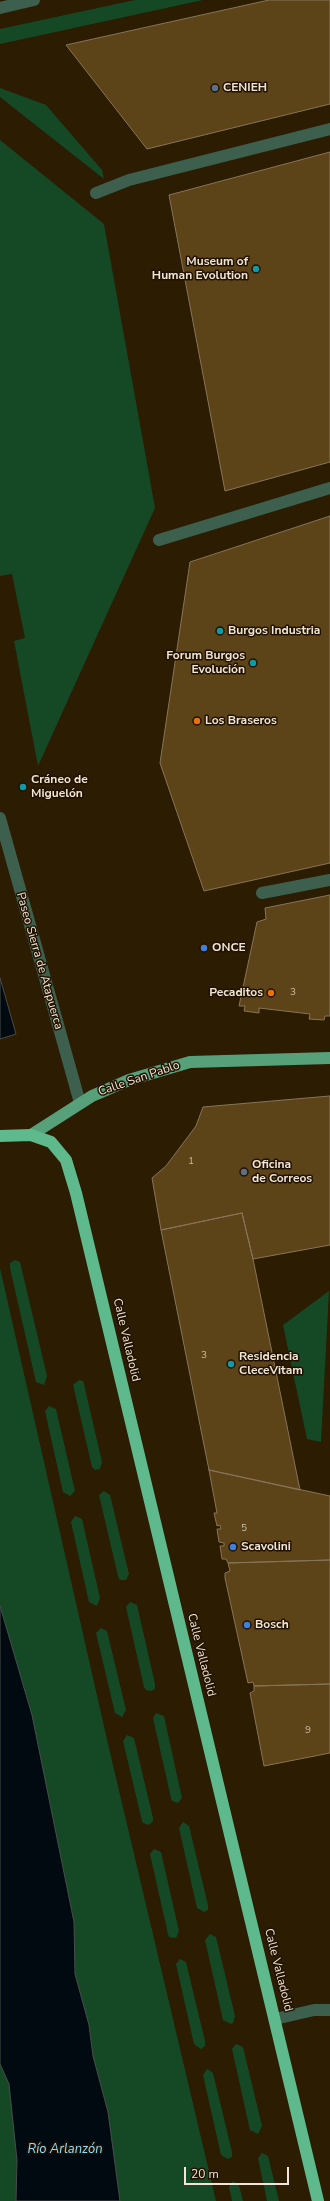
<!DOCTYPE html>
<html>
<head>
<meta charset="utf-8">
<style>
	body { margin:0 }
	#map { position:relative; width:330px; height:2201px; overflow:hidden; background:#2b1c02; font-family:"Nunito Sans",sans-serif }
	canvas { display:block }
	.scale { position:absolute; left:184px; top:2167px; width:105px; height:18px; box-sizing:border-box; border:2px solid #f0e5d6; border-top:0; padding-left:5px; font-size:12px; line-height:14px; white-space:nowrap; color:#f0e5d6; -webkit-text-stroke:3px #211200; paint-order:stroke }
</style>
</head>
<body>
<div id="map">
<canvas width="330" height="2201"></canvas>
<div class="scale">20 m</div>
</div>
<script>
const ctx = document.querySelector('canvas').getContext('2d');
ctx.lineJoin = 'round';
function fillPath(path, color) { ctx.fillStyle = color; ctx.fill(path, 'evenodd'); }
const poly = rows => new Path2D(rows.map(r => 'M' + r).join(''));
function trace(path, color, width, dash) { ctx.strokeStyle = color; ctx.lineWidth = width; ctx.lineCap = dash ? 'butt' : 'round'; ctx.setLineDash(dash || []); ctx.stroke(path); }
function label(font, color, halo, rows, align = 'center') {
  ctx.font = font + ' "Nunito Sans",sans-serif'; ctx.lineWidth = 3; ctx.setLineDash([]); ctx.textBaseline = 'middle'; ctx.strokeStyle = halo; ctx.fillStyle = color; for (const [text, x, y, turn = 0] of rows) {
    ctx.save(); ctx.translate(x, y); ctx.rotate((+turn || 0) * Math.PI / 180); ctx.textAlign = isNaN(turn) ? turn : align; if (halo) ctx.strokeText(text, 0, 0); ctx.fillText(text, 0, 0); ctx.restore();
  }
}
fillPath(poly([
	[135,0,203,0,0,44,0,29],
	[0,88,46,105,102,170,104,179,0,97],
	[0,140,104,224,155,508,38,766,14,641,25,638,12,574,0,576],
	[15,1260,20,1262,47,1376,44,1385,36,1382,10,1268,10,1263],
	[0,1268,108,1744,216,2201,0,2201],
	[329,1291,321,1442,307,1439,283,1325],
	[79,1380,83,1381,84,1384,102,1462,100,1469,95,1470,92,1467,73,1385],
	[49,1406,56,1409,75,1491,70,1496,63,1492,45,1411],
	[104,1491,110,1495,129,1574,126,1580,120,1580,118,1576,99,1495],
	[75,1516,82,1519,100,1598,97,1606,89,1602,71,1522],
	[130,1602,137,1605,155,1684,155,1689,151,1691,146,1690,144,1687,126,1607],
	[101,1628,107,1631,126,1710,122,1717,115,1713,96,1633],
	[156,1713,164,1716,182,1798,178,1803,172,1801,171,1798,153,1718],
	[127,1735,134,1738,153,1818,153,1821,149,1825,143,1823,142,1821,123,1741],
	[183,1822,189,1826,208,1905,208,1910,204,1912,197,1908,179,1828],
	[154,1849,161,1852,179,1931,176,1938,169,1937,168,1934,150,1854],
	[210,1934,216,1937,235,2016,233,2023,231,2024,223,2020,205,1940],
	[180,1959,186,1962,205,2041,205,2046,201,2049,194,2044,176,1964],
	[236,2044,243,2047,262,2126,258,2134,250,2130,232,2049],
	[207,2069,213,2073,232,2152,232,2157,228,2159,221,2155,203,2075],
	[262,2153,268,2156,279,2201,267,2201,258,2158],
	[233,2181,239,2185,243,2201,232,2201,229,2187]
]), '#154926');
const water = poly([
	[0,978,16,1034,0,1039,0,978],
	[0,1606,32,1715,74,1922,75,1974,89,2025,93,2056,108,2112,120,2201,16,2201,17,2160,9,2084,0,2064,0,1606]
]);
fillPath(water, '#010a10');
trace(water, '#494c4b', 1);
const building = poly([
	[269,0,330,0,330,104,147,149,66,45,269,0],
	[330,152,330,462,225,491,169,195,330,152],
	[330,516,330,863,204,891,160,763,190,562,330,516],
	[330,895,330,1016,325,1016,324,1020,309,1019,310,1014,259,1008,259,1013,244,1011,245,1006,239,1006,257,922,266,919,265,908,330,895],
	[330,1096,330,1245,253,1259,242,1213,161,1230,152,1178,166,1166,196,1126,203,1107,330,1096],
	[242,1213,253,1259,300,1490,209,1470,161,1230,242,1213],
	[209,1470,330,1496,330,1560,228,1563,226,1559,222,1559,220,1546,224,1546,224,1543,219,1542,217,1529,221,1529,220,1525,217,1526,214,1513,217,1513,209,1470],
	[330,1560,330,1684,254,1686,253,1682,248,1683,225,1578,225,1573,230,1571,228,1563,330,1560],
	[330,1684,330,1753,264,1766,250,1693,254,1691,254,1686,330,1684]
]);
fillPath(building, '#5c4318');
trace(building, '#877559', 1);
trace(poly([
	[0,8,34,0],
	[96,193,129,180,330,129],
	[159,540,330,488],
	[0,818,80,1103],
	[262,893,330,880],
	[275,2019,314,2010,330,2010]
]), '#3d5f4d', 12);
trace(poly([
	[31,1135,92,1096,129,1080,190,1062,330,1058]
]), '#56a07a', 12);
trace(poly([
	[0,1136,31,1135,51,1142,66,1160,76,1193,318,2201]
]), '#5eba8c', 12);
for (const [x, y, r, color] of [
	[215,88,4,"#5c6f8a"],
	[256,269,4,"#0f9aa8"],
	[220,631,4,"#0f9aa8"],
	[253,663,4,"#0f9aa8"],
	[197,721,4,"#e8710a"],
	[23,787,4,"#0f9aa8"],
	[204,948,4,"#3f7fe0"],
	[271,993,4,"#e8710a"],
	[244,1172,4,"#5c6f8a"],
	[231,1364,4,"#0f9aa8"],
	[233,1547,4,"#3f7fe0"],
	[247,1625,4,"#3f7fe0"]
]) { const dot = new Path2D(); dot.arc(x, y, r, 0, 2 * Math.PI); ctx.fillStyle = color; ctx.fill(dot); trace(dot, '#211200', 1.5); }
label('10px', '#cbbca6', null, [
	["3",293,993],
	["1",191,1162],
	["3",204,1356],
	["5",244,1529],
	["9",308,1731]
]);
label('bold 12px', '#f0e5d6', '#211200', [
	["CENIEH",223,88],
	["Museum of",248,262,"right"],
	["Human Evolution",248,276,"right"],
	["Burgos Industria",228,631],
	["Forum Burgos",245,656,"right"],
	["Evolución",245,670,"right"],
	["Los Braseros",205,721],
	["Cráneo de",31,780],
	["Miguelón",31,794],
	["ONCE",212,948],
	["Pecaditos",263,993,"right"],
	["Oficina",252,1165],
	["de Correos",252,1179],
	["Residencia",239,1357],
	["CleceVitam",239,1371],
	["Scavolini",241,1547],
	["Bosch",255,1625]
], 'left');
label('12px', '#f0e5d6', '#211200', [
	["Paseo Sierra de Atapuerca",39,961,74],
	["Calle San Pablo",139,1079,-19],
	["Calle Valladolid",126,1340,77],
	["Calle Valladolid",201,1655,76],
	["Calle Valladolid",278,1970,76]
]);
label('italic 13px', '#92dcfb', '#211200', [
	["Río Arlanzón",65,2150]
]);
</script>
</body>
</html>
